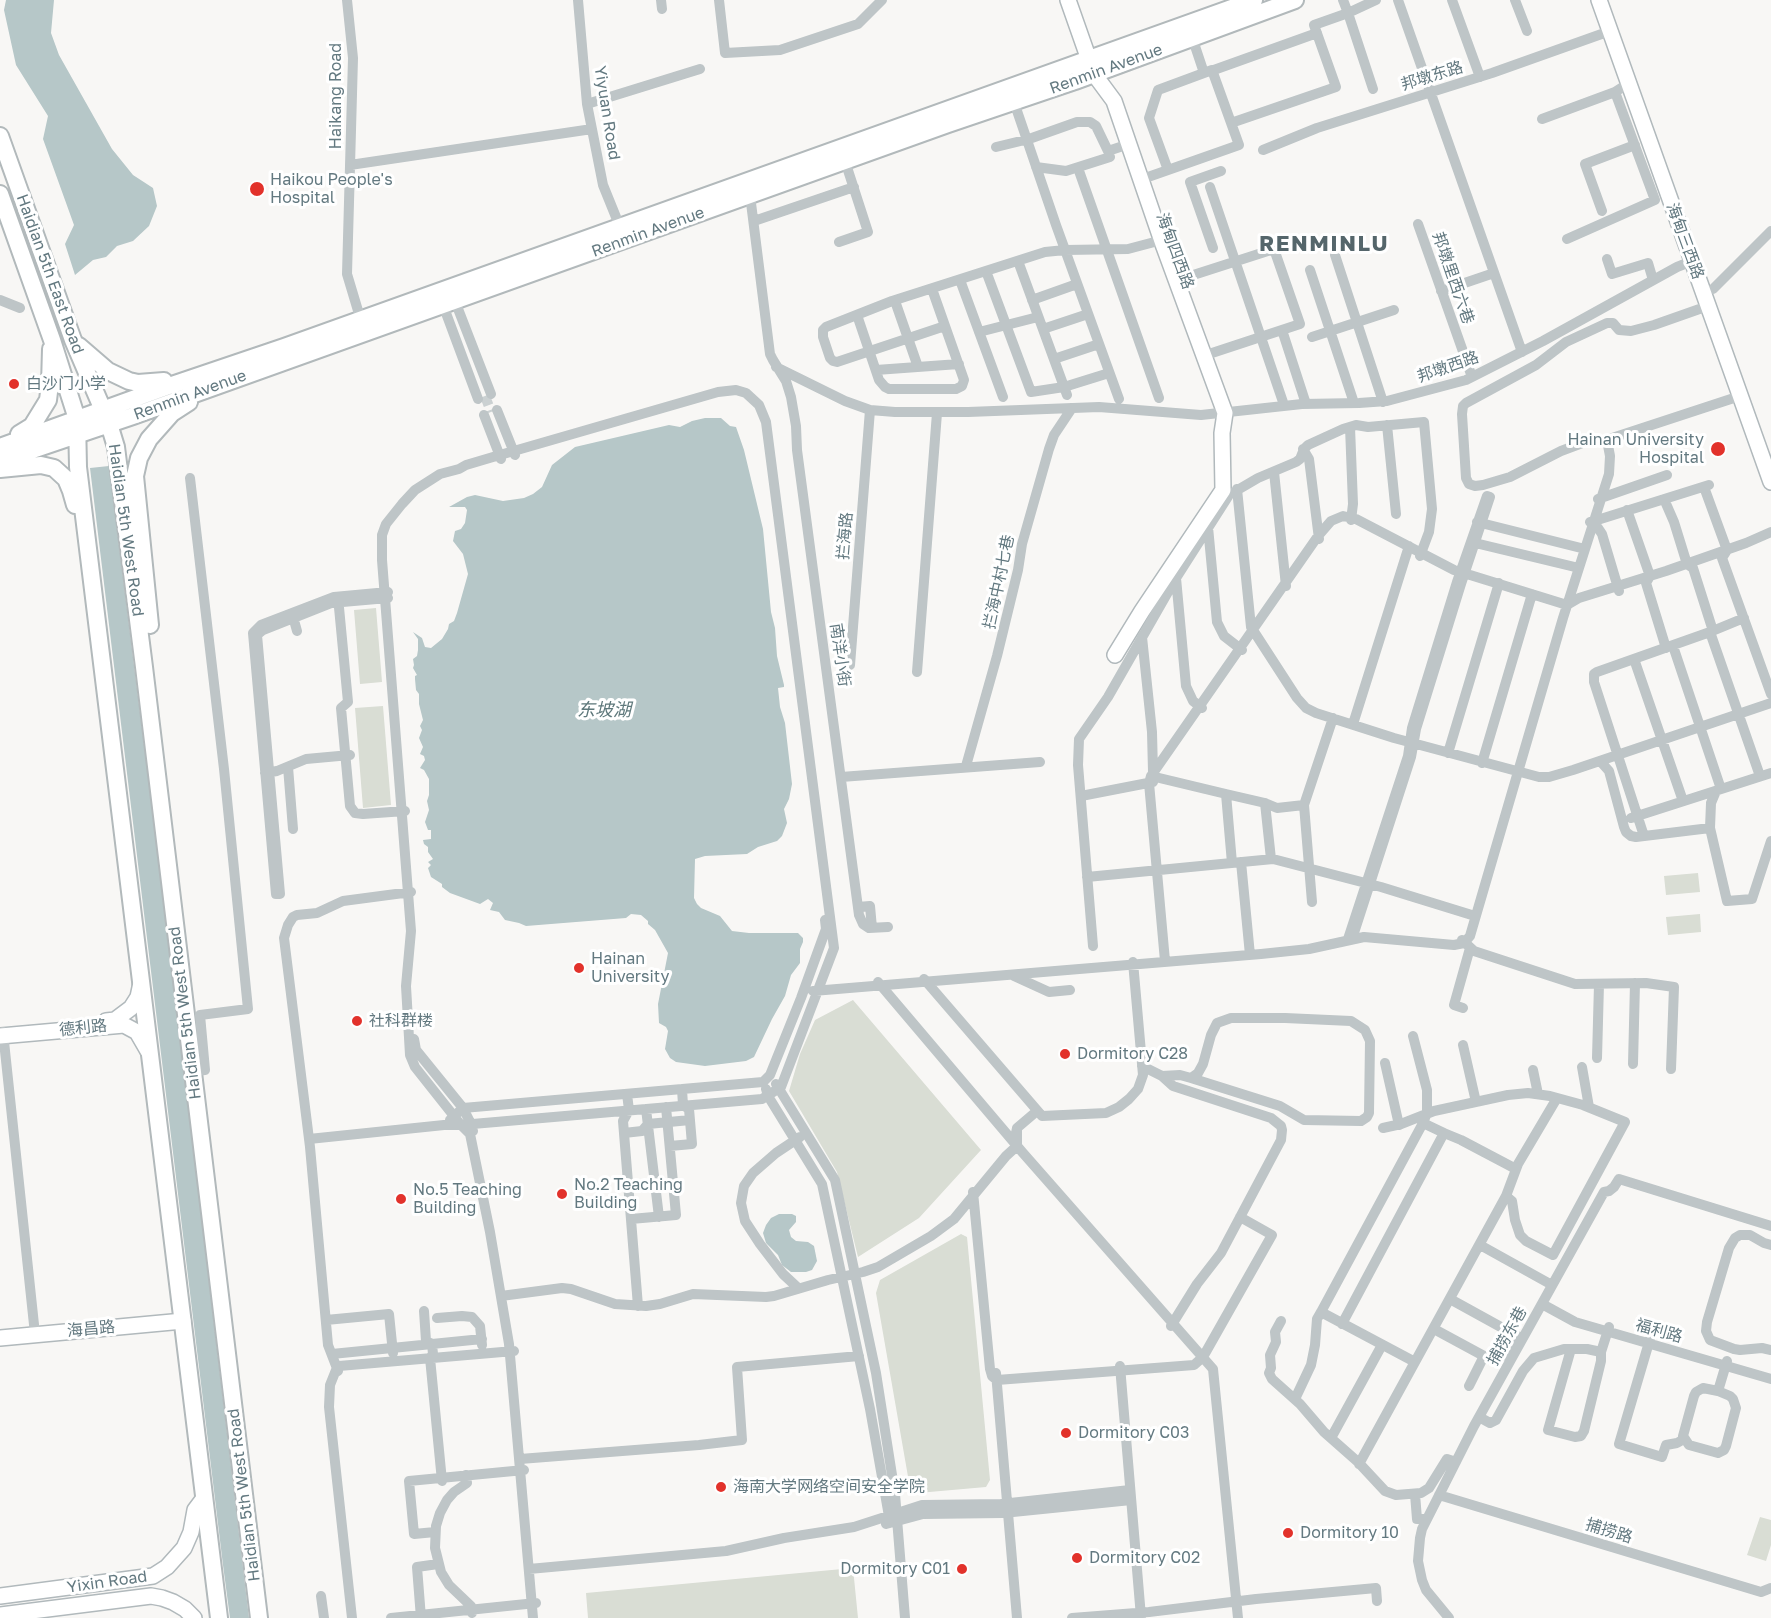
<!DOCTYPE html>
<html>
<head>
<meta charset="utf-8">
<style>
	body { margin:0 }
	canvas { display:block; background:#f8f7f5 }
</style>
</head>
<body>
<canvas width="1771" height="1618"></canvas>
<script>
const ctx = document.querySelector('canvas').getContext('2d');
ctx.lineJoin = 'round';
function fillPath(path, color) { ctx.fillStyle = color; ctx.fill(path, 'evenodd'); }
const poly = rows => new Path2D(rows.map(r => 'M' + r).join(''));
function trace(path, color, width, dash) { ctx.strokeStyle = color; ctx.lineWidth = width; ctx.lineCap = dash ? 'butt' : 'round'; ctx.setLineDash(dash || []); ctx.stroke(path); }
function label(font, color, halo, rows, align = 'center') {
  ctx.font = font + ' "Golos Text","Noto Sans SC",sans-serif'; ctx.lineWidth = 6; ctx.setLineDash([]); ctx.textBaseline = 'middle'; ctx.strokeStyle = halo; ctx.fillStyle = color; for (const [text, x, y, turn = 0] of rows) {
    ctx.save(); ctx.translate(x, y); ctx.rotate((+turn || 0) * Math.PI / 180); ctx.textAlign = isNaN(turn) ? turn : align; if (halo) ctx.strokeText(text, 0, 0); ctx.fillText(text, 0, 0); ctx.restore();
  }
}
fillPath(poly([
	[376,608,382,682,360,684,354,610],
	[383,706,391,805,363,808,355,708],
	[1698,873,1700,892,1666,895,1664,876],
	[1700,914,1701,932,1668,935,1666,917],
	[853,1000,981,1150,919,1218,858,1257,837,1172,789,1091,800,1054,815,1020],
	[961,1234,967,1237,990,1480,986,1487,918,1493,910,1488,876,1293,880,1280],
	[1760,1517,1771,1520,1771,1545,1766,1561,1747,1555],
	[853,1568,858,1618,588,1618,586,1593]
]), '#d9ddd4');
fillPath(poly([
	[6,0,54,0,51,33,59,55,112,149,133,175,153,188,157,206,149,226,133,241,117,246,106,257,93,260,75,275,65,244,74,225,43,139,48,116,16,65,4,10],
	[705,418,721,418,730,426,736,427,744,450,763,529,771,612,775,628,777,656,784,685,784,687,778,688,780,707,785,723,792,784,789,799,784,809,787,823,782,836,777,841,758,847,747,854,705,856,695,859,694,898,697,904,701,908,720,916,732,931,749,933,798,933,803,938,803,942,800,949,800,963,791,975,785,996,772,1019,754,1057,746,1061,705,1066,676,1062,670,1058,665,1049,668,1031,666,1027,659,1023,658,1004,668,953,655,930,648,924,648,921,641,915,631,914,626,918,526,926,519,923,505,920,499,912,490,910,493,903,488,899,480,904,450,893,442,887,442,884,431,877,428,868,431,865,428,862,433,859,428,852,428,847,424,844,423,840,431,839,431,830,428,830,425,822,429,810,427,801,429,795,429,779,424,770,420,768,425,760,424,756,420,754,423,747,419,738,422,730,420,726,423,720,419,704,419,694,416,690,415,679,415,676,417,675,413,668,414,665,413,659,417,656,418,650,418,639,413,632,422,638,425,647,431,648,442,639,448,629,449,624,454,621,457,613,468,574,463,554,453,541,455,531,461,529,465,523,467,510,465,507,449,507,467,497,475,495,503,501,524,498,533,494,542,487,552,465,575,447,669,425,680,427,692,421],
	[109,466,163,896,249,1618,230,1618,223,1565,90,468],
	[779,1214,792,1214,796,1216,796,1222,789,1230,791,1237,796,1241,808,1242,814,1246,817,1261,812,1270,806,1272,791,1272,782,1265,778,1255,766,1243,763,1233,766,1225,771,1218]
]), '#b6c7c8');
trace(poly([
	[485,396,491,412]
]), '#cbd1d2', 10, [10, 5]);
const secondary = poly([
	[1068,0,1094,74,1114,101,1164,247,1225,413,1222,433,1223,490,1142,611,1115,655],
	[1599,0,1771,482],
	[106,1021,115,1020,131,1008,138,997,141,983],
	[0,1036,124,1025,137,1032,148,1051],
	[0,1338,183,1321],
	[0,1596,153,1576,167,1567,184,1548,191,1532,195,1510,204,1498],
	[0,1615,151,1596,162,1598,173,1602,185,1609,194,1618]
]);
const primary = poly([
	[0,136,73,340,109,424,116,447,144,667,259,1618],
	[0,194,52,340,77,419,78,467,219,1618],
	[79,346,108,371,129,381,138,383,164,381],
	[19,434,32,426,48,400,50,384,51,349],
	[0,447,166,387,284,347,1254,0],
	[0,461,133,416,948,124,1075,81,1295,0],
	[0,469,41,465,54,468,66,479,71,491,75,505],
	[150,625,135,476,139,458,149,439,172,413,189,402]
]);
trace(secondary, '#b1b9bc', 18);
trace(primary, '#b2b9bb', 20);
trace(poly([
	[347,0,353,58,347,274,362,324],
	[578,0,587,104,603,185,620,227],
	[661,0,662,9],
	[719,0,725,53,780,50,858,24,882,0],
	[1398,0,1522,352],
	[1452,0,1480,77],
	[1515,0,1527,31],
	[1192,37,1204,73],
	[1211,71,1317,33],
	[1373,89,1348,13,1376,0],
	[1014,102,1056,225,1119,399],
	[587,104,700,69],
	[1542,119,1615,92],
	[1231,123,1336,87,1314,25,1348,13,1343,0],
	[996,147,1029,139,1077,122,1090,122,1096,126,1108,151],
	[1263,150,1317,128,1492,73,1610,31],
	[350,165,592,129],
	[1036,167,1066,171,1110,157,1108,151,1129,144],
	[1078,168,1159,398],
	[1148,177,1168,170,1149,118,1158,90,1212,70,1239,145,1168,170],
	[1210,187,1284,405],
	[750,195,770,354,773,360,786,381,791,397,796,426,797,450,859,915,863,924,869,928,888,927],
	[1602,211,1585,164,1635,145],
	[754,221,854,187],
	[1418,224,1472,377],
	[1567,239,1655,200,1615,92,1629,83],
	[839,242,868,232,845,161],
	[1213,248,1190,182,1221,171],
	[1335,255,1383,402],
	[1607,259,1612,274,1648,263,1653,280],
	[1018,261,1067,395],
	[1310,270,1354,403],
	[986,271,1031,392,1064,387,1109,373],
	[1184,278,1274,249,1300,324,1212,353],
	[960,280,1003,397],
	[1713,289,1771,231],
	[1441,291,1494,273],
	[0,300,20,308],
	[1032,300,1077,284],
	[455,301,491,394],
	[895,301,918,367],
	[443,305,478,399],
	[1708,306,1654,325,1631,331,1619,330,1613,323,1607,323,1566,342,1536,365,1466,403,1463,406,1462,414,1466,478,1469,484,1475,486,1483,485,1510,477,1561,451,1585,442,1606,440,1740,396],
	[857,315,879,380,885,387,889,389,956,389,962,386,964,380,932,289],
	[945,326,837,362,833,361,830,358,823,337,823,330,826,327,892,301,1045,252,1065,250,1128,249,1162,240],
	[1043,329,1088,314],
	[1282,330,1306,404],
	[979,332,1038,317],
	[1312,337,1394,310],
	[1054,359,1099,344],
	[776,367,845,401,870,410,895,412,968,412,1099,407,1201,415,1302,404,1359,403,1387,401,1466,380,1543,341,1677,267,1692,261],
	[876,370,959,364],
	[497,410,515,455],
	[484,415,501,459],
	[1387,425,1396,514],
	[1350,427,1353,504,1351,520],
	[1303,449,1309,459,1319,539],
	[1274,472,1286,586],
	[190,478,224,769,248,1009,200,1015,205,1070,196,1071,196,1079],
	[1704,487,1727,550,1722,558,1771,694],
	[1237,489,1251,627,1297,698,1306,708,1316,713,1394,738,1539,777,1549,777,1573,770,1771,703],
	[1598,499,1667,475],
	[1664,499,1674,522,1687,564,1693,568,1713,631],
	[1627,510,1650,576,1646,583,1666,648],
	[1477,522,1585,549],
	[1590,522,1598,528,1602,534,1619,591],
	[1591,522,1709,485],
	[1208,527,1217,622,1224,636,1242,650],
	[1471,542,1579,568],
	[1176,578,1186,686,1193,701,1202,708],
	[388,592,334,597,261,625,253,633,276,894,280,894,257,635,263,630,331,603,388,598],
	[338,597,348,702,341,708,350,806,355,813,363,814,405,811],
	[292,613,297,631],
	[1710,632,1760,776],
	[1142,637,1152,732,1153,772],
	[1673,646,1721,789],
	[1634,659,1683,801],
	[850,665,870,410],
	[917,672,937,413],
	[1353,724,1409,546],
	[1448,753,1499,583],
	[1600,761,1609,771,1624,827,1626,832,1631,836,1636,837,1710,828,1727,901,1752,899,1771,841],
	[1482,763,1532,594],
	[966,766,997,656,1018,570,1022,544,1049,449,1054,435,1072,408],
	[288,767,293,829],
	[265,773,277,771,306,759,350,755],
	[1151,776,1226,794,1232,863],
	[841,777,1040,762],
	[1226,794,1265,803,1277,808,1304,805,1333,718],
	[1081,796,1153,782],
	[1265,803,1271,859],
	[1304,805,1312,902],
	[1631,818,1771,773],
	[1710,828,1711,803,1716,791],
	[1644,836,1594,682,1594,674,1597,672,1710,632,1744,618],
	[1241,862,1250,955],
	[1087,877,1273,859,1381,887,1475,916],
	[858,907,870,906,872,928],
	[1348,939,1408,756,1412,728,1457,582,1487,496,1490,497,1461,584,1416,729,1411,757,1352,939],
	[1462,940,1474,951,1575,984,1646,983,1674,987,1671,1069],
	[1093,946,1078,765,1079,739,1108,697,1176,578,1229,495,1258,478,1296,462,1300,459,1304,449,1308,445,1343,429,1356,425,1368,427,1424,422,1432,509,1429,532,1420,556],
	[1165,961,1149,783,1151,776,1318,536,1331,521,1343,516,1356,519,1454,570,1567,605,1579,598,1666,571,1746,543,1771,532],
	[1014,976,1049,992,1070,990],
	[924,979,1042,1116,1106,1113,1119,1107,1129,1099,1138,1089,1143,1075,1133,962],
	[878,982,1023,1153,1213,1369,1238,1618],
	[813,991,1261,954,1309,949,1364,937,1454,945,1464,943,1470,936,1563,618,1609,474,1610,456,1607,440],
	[1463,1008,1454,1005,1470,948],
	[3,1032,35,1334],
	[414,1039,416,1050,463,1108,471,1124,473,1131],
	[1463,1045,1476,1102],
	[1597,1058,1599,984],
	[1385,1063,1399,1125],
	[1633,1064,1635,983],
	[1142,1066,1162,1076,1173,1086,1271,1118,1281,1126,1282,1130,1281,1140,1221,1253,1197,1284,1171,1326],
	[1582,1067,1589,1107],
	[1533,1070,1538,1094],
	[1162,1076,1180,1075,1191,1078,1280,1106,1304,1120,1361,1121,1367,1117,1369,1113,1370,1041,1365,1030,1351,1021,1285,1018,1231,1018,1217,1023,1211,1035,1203,1064,1198,1073,1191,1078],
	[776,1084,835,1180,876,1373,895,1494,905,1618],
	[766,1089,768,1096,822,1184,870,1409,890,1522],
	[627,1094,629,1110,623,1121,638,1306],
	[646,1109,659,1217],
	[450,1120,463,1108,763,1082,770,1075,801,998,826,929,825,920],
	[1423,1123,1444,1133],
	[1383,1128,1401,1124,1434,1111,1508,1095,1528,1093,1550,1096,1583,1105,1625,1122,1553,1255,1526,1241,1520,1235,1515,1220,1512,1201,1506,1196],
	[624,1133,642,1131,648,1124,690,1120],
	[1016,1133,1017,1128,1037,1111],
	[309,1139,444,1125,461,1125,762,1099,781,1087,834,948,766,422,759,405,746,393,736,390,718,392,493,457,466,465,459,469,440,474,415,490,402,504,386,524,382,535,382,560,411,931,406,986,410,1055,415,1067,461,1125,470,1134,490,1232,509,1344,533,1618],
	[670,1146,692,1144,689,1109,683,1105,682,1089],
	[973,1192,990,1369,992,1376,997,1380,1194,1365,1203,1357,1272,1235,1240,1217],
	[631,1219,676,1215,666,1107],
	[1480,1245,1552,1285],
	[1771,1245,1764,1243,1750,1235,1740,1235,1735,1238,1729,1248,1707,1322,1706,1331,1710,1340,1734,1349,1740,1350,1762,1348,1771,1350],
	[798,1288,783,1274,760,1244,745,1221,741,1203,744,1186,753,1173,776,1153,800,1137],
	[501,1296,562,1288,571,1289,615,1304,646,1306,660,1304,693,1294,766,1297,774,1296,828,1280,863,1272,878,1267,931,1236,954,1219,1006,1156,1017,1146,1017,1128],
	[1450,1299,1519,1337],
	[1542,1304,1575,1322,1771,1379],
	[424,1311,426,1341,432,1344,433,1354,430,1358,442,1481],
	[1321,1312,1415,1362],
	[437,1318,462,1316,472,1317,480,1326,482,1345],
	[326,1320,389,1314,393,1353],
	[1281,1321,1275,1332,1276,1342,1270,1355,1271,1368,1269,1373,1272,1379,1300,1404,1324,1432,1358,1462,1385,1491,1396,1495,1421,1493,1429,1488,1447,1459,1456,1462],
	[1342,1324,1444,1133,1461,1140,1516,1169],
	[1434,1329,1495,1362,1503,1355,1514,1334],
	[1650,1339,1619,1444,1662,1457,1666,1445,1677,1443,1684,1439],
	[1571,1349,1548,1430,1575,1437,1581,1436,1584,1431,1601,1361,1601,1352],
	[332,1354,482,1339],
	[1120,1366,1141,1617],
	[338,1371,328,1345,310,1147,284,938,288,925,293,917,297,915,317,913,343,901,411,892],
	[996,1373,1017,1618],
	[1469,1386,1484,1356],
	[1718,1391,1730,1396,1733,1399,1736,1408,1726,1446,1724,1450,1718,1453,1689,1445,1683,1436,1694,1396,1696,1392,1703,1388,1718,1391,1727,1361],
	[1295,1399,1311,1365,1315,1345,1317,1319,1321,1312,1423,1123,1427,1113,1427,1090,1413,1036],
	[1479,1417,1490,1423,1496,1420,1523,1371,1534,1358,1564,1349,1587,1349,1601,1352,1609,1327],
	[1331,1438,1382,1345],
	[520,1459,699,1445,742,1440,737,1367,859,1356],
	[1359,1464,1506,1196,1518,1164,1557,1098],
	[466,1475,467,1483,454,1492,447,1500,440,1513,436,1526,435,1548,441,1572,449,1585,471,1606,472,1613],
	[1415,1494,1417,1519,1426,1519],
	[1439,1495,1761,1592,1771,1588],
	[886,1524,923,1514,1003,1513,1131,1500],
	[435,1532,414,1534,409,1481,524,1470],
	[529,1569,726,1551,784,1538,854,1527,922,1505,1001,1504,1130,1490],
	[321,1596,324,1618],
	[352,1618,329,1407,330,1385,336,1370,339,1366,514,1351],
	[391,1618,536,1603],
	[421,1618,417,1567,438,1564],
	[1072,1618,1149,1612,1256,1599,1376,1588,1377,1601],
	[1449,1618,1426,1590,1422,1580,1418,1561,1420,1538,1422,1529,1474,1426,1604,1192,1609,1191,1614,1187,1619,1179,1771,1226]
]), '#bec5c7', 10);
trace(secondary, '#fff', 15);
trace(primary, '#fff', 16);
for (const [x, y, r, color] of [
	[257,189,8,"#e2322b"],
	[14,384,6,"#e2322b"],
	[1718,449,8,"#e2322b"],
	[579,968,6,"#e2322b"],
	[357,1021,6,"#e2322b"],
	[1065,1054,6,"#e2322b"],
	[562,1194,6,"#e2322b"],
	[401,1199,6,"#e2322b"],
	[1066,1433,6,"#e2322b"],
	[721,1487,6,"#e2322b"],
	[1288,1533,6,"#e2322b"],
	[1077,1558,6,"#e2322b"],
	[962,1569,6,"#e2322b"]
]) { const dot = new Path2D(); dot.arc(x, y, r, 0, 2 * Math.PI); ctx.fillStyle = color; ctx.fill(dot); trace(dot, '#fff', 2); }
label('16px', '#637980', '#fff', [
	["Renmin Avenue",1106,69,-20],
	["邦墩东路",1432,76,-17],
	["Haikang Road",336,96,-90],
	["Yiyuan Road",607,113,81],
	["Renmin Avenue",648,232,-20],
	["海甸三西路",1685,241,70],
	["海甸四西路",1175,251,70],
	["Haidian 5th East Road",50,274,70],
	["邦墩里西六巷",1453,278,71],
	["邦墩西路",1448,367,-19],
	["Renmin Avenue",190,395,-20],
	["Haidian 5th West Road",126,530,82],
	["拦海路",845,536,-85],
	["拦海中村七巷",999,582,-78],
	["南洋小街",840,655,82],
	["Haidian 5th West Road",185,1013,-97],
	["德利路",83,1028,-6],
	["海昌路",91,1329,-5],
	["福利路",1659,1331,16],
	["捕捞东巷",1507,1336,-61],
	["Haidian 5th West Road",244,1495,-97],
	["捕捞路",1609,1531,17],
	["Yixin Road",107,1582,-8]
]);
label('16px', '#637980', '#fff', [
	["Haikou People's",270,180],
	["Hospital",270,198],
	["白沙门小学",26,384],
	["Hainan University",1704,440,"right"],
	["Hospital",1704,458,"right"],
	["Hainan",591,959],
	["University",591,977],
	["社科群楼",369,1021],
	["Dormitory C28",1077,1054],
	["No.2 Teaching",574,1185],
	["Building",574,1203],
	["No.5 Teaching",413,1190],
	["Building",413,1208],
	["Dormitory C03",1078,1433],
	["海南大学网络空间安全学院",733,1487],
	["Dormitory 10",1300,1533],
	["Dormitory C02",1089,1558],
	["Dormitory C01",950,1569,"right"]
], 'left');
label('italic 18px', '#5e787b', '#fff', [
	["东坡湖",604,710]
]);
ctx.letterSpacing = '1.5px';
label('bold 22px', '#55666b', '#fff', [
	["RENMINLU",1324,244]
]);
ctx.letterSpacing = '0px';
</script>
</body>
</html>
